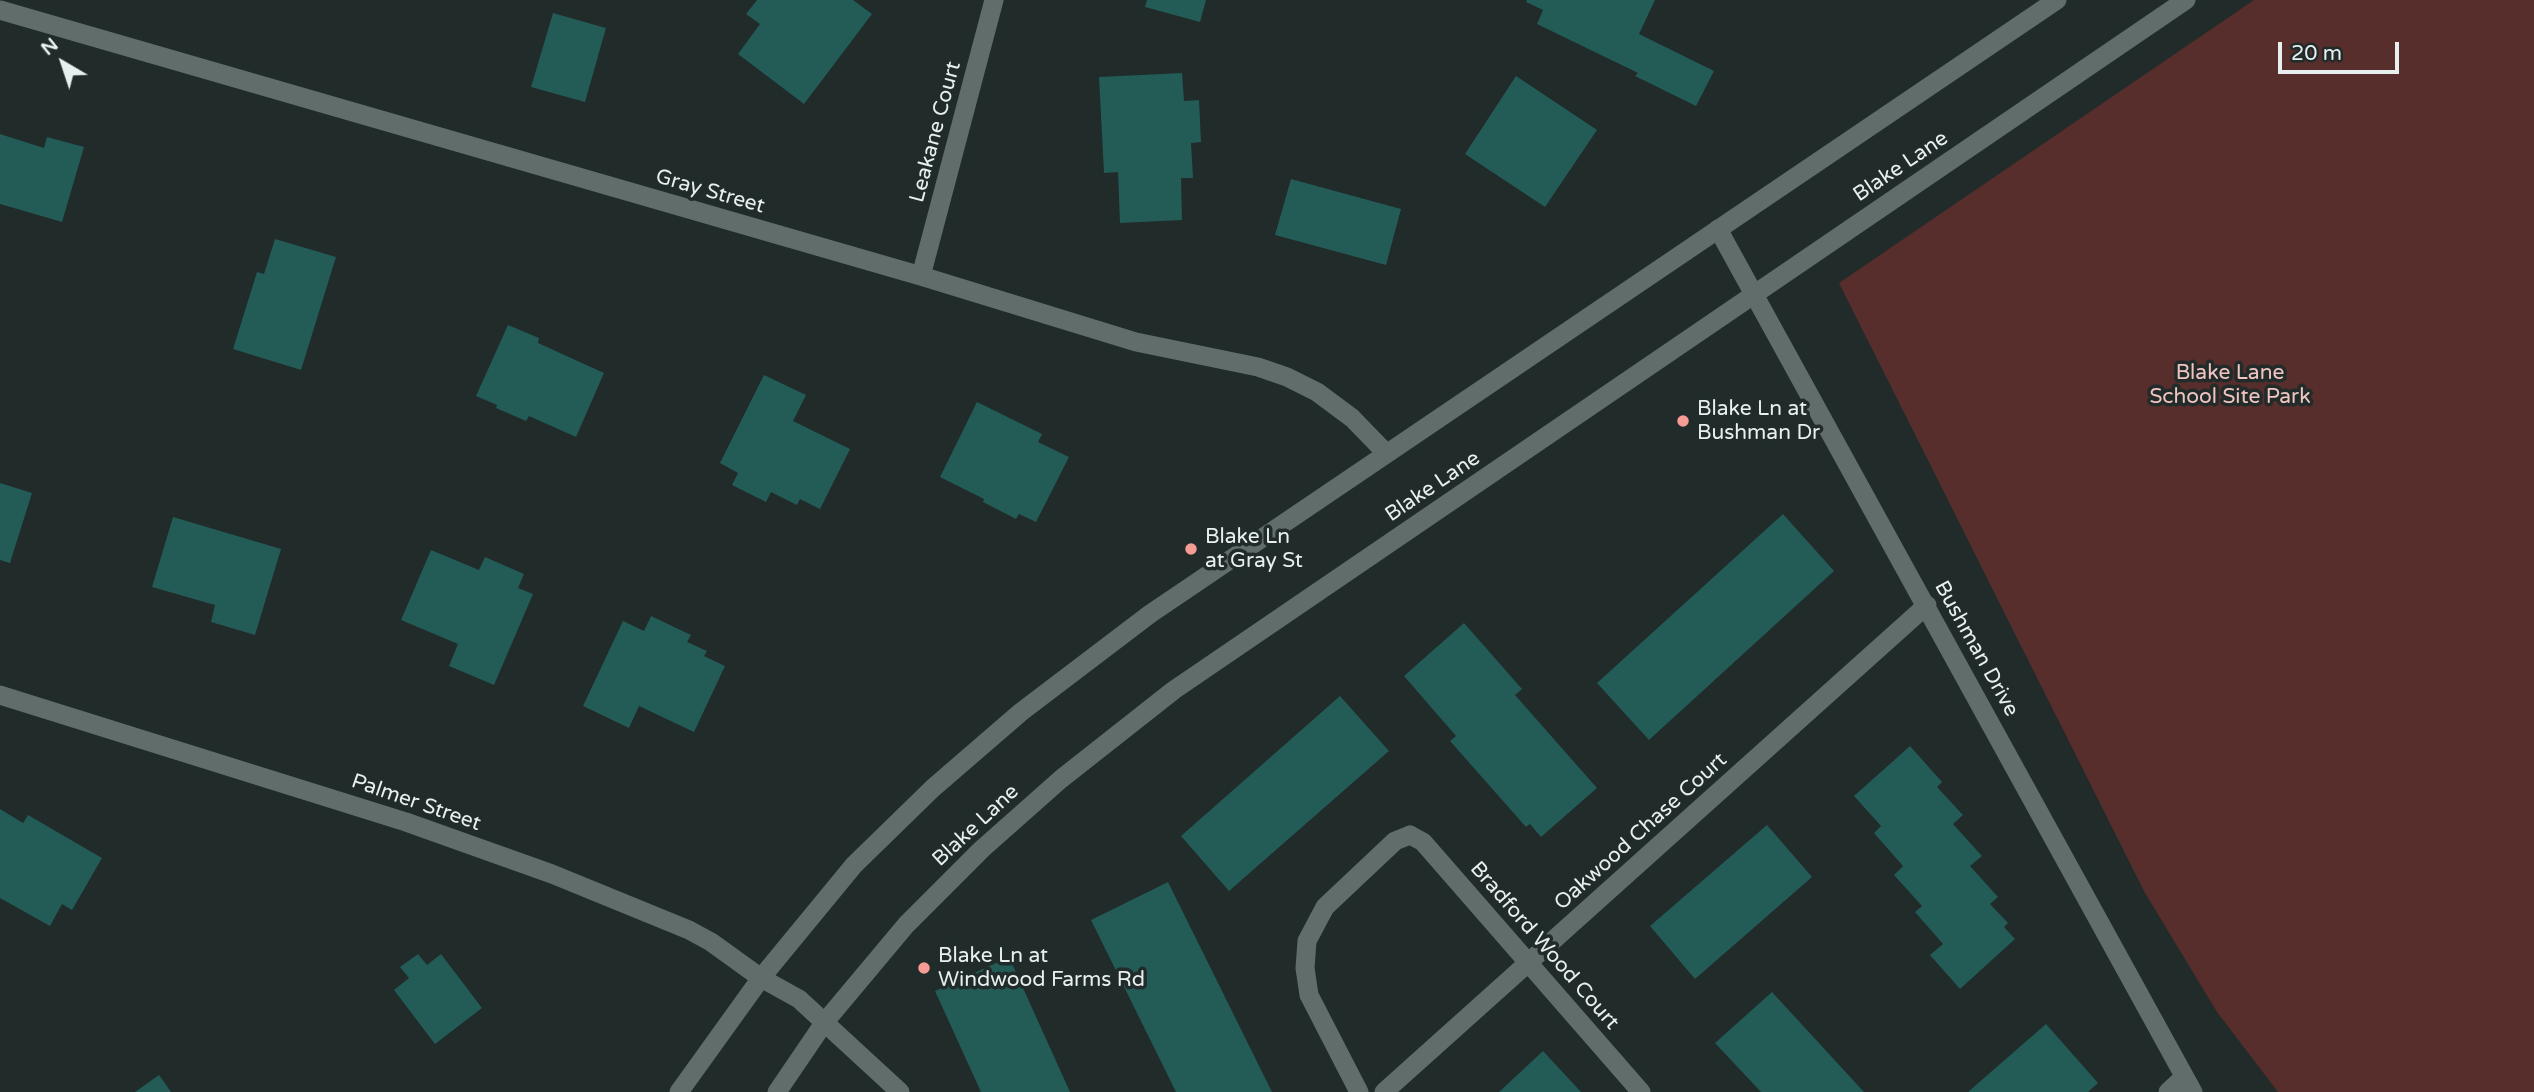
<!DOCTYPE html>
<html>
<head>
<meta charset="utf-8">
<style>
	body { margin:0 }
	#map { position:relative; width:2534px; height:1092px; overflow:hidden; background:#202b2a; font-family:"Varela Round",sans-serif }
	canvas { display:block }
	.north { position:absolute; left:28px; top:28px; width:70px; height:70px; -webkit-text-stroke:5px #202b2a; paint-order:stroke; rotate:321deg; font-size:19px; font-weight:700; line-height:28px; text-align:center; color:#e8f0ef }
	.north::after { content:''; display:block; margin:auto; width:24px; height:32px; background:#e8f0ef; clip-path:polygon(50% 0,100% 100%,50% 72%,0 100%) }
	.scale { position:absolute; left:2278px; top:42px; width:121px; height:32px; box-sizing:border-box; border:4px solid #e8f0ef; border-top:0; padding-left:9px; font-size:21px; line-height:24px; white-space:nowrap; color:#e8f0ef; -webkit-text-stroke:5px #202b2a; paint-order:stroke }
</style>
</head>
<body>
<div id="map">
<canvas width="2534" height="1092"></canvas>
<div class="north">N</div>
<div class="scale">20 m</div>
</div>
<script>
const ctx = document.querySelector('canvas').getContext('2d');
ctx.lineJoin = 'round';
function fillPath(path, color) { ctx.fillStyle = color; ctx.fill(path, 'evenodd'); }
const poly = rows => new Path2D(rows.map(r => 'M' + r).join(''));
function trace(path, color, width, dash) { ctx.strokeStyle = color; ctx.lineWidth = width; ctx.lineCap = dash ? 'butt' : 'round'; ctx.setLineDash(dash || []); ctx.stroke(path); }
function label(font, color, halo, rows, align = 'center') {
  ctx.font = font + ' "Varela Round",sans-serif'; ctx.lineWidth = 7; ctx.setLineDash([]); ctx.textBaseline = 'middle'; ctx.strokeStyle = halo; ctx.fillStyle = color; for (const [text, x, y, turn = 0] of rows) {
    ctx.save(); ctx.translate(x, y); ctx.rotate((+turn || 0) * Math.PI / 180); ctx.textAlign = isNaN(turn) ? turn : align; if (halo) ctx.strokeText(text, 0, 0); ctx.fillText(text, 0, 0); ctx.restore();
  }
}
fillPath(poly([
	[2254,0,2534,0,2534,1092,2278,1092,2217,1012,2145,893,1839,283]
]), '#572e2b');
fillPath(poly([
	[757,0,853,0,872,14,804,104,738,54,760,24,746,14],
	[1147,0,1206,0,1200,22,1145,7],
	[1527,0,1655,0,1639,34,1714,71,1696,106,1635,76,1638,73,1537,24,1543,10,1526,2],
	[553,13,606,28,585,102,531,87],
	[1182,73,1184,101,1199,100,1201,142,1191,143,1193,178,1181,178,1182,220,1120,223,1118,172,1104,173,1099,77],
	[1516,76,1597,130,1545,207,1465,154],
	[0,134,44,148,47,137,84,147,62,222,0,204],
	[1291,179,1401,209,1386,265,1275,235],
	[275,239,336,257,301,370,233,349,257,272,264,274],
	[508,325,539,338,538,343,604,373,576,437,529,416,526,421,496,408,497,405,476,396],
	[764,375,806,395,793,421,850,449,820,509,800,499,797,505,771,492,766,502,732,485,738,473,720,463],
	[977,402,1042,434,1038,442,1069,457,1036,522,1019,514,1016,519,983,502,984,499,940,477],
	[0,483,32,493,10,563,0,560],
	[1783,514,1834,571,1649,740,1597,683],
	[173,517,281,549,255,635,211,622,215,605,152,587],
	[431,550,479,570,485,557,524,574,518,588,533,594,494,685,449,666,458,644,401,620],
	[651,616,691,635,687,642,707,651,704,656,725,666,694,732,639,706,629,728,583,706,623,621,644,631],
	[1464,623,1522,689,1515,695,1597,788,1541,837,1530,824,1526,827,1450,741,1456,736,1404,676],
	[1340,696,1389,751,1229,891,1181,836],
	[1910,746,1942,782,1937,787,1963,815,1953,824,1982,856,1970,866,1998,897,1990,904,2008,923,2004,927,2015,939,1960,989,1930,955,1943,944,1915,912,1922,906,1894,875,1903,866,1874,833,1881,826,1854,796],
	[0,809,23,823,28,815,102,858,72,910,62,904,50,926,0,898],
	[1767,825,1812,877,1695,979,1650,926],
	[1168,882,1272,1092,1176,1092,1091,920],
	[418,954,427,965,441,954,482,1008,435,1044,394,990,409,978,400,967],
	[1009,957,1070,1092,981,1092,935,991],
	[1772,992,1864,1092,1761,1092,1715,1043],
	[2046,1024,2098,1083,2088,1092,1968,1092],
	[1543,1051,1581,1092,1499,1092],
	[159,1075,171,1092,135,1092]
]), '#235b57');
trace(poly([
	[1359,1092,1309,995,1305,968,1307,941,1325,907,1395,841,1410,835]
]), '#606d6b', 19);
trace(poly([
	[0,10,921,276,1136,342,1258,367,1287,377,1317,392,1352,418,1386,453],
	[1718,229,2193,1092],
	[921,276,994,0],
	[0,695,406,822,552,874,689,930,711,942,761,978,799,999,900,1092],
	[1410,835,1423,842,1641,1092],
	[1384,1092,1927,605],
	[2168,1092,2183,1078]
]), '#606d6b', 19);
trace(poly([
	[679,1092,761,978,854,865,933,788,1021,712,1150,614,2057,0],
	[777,1092,824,1023,906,925,982,849,1061,779,1174,690,2186,0]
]), '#606d6b', 19);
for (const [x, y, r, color] of [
	[1683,421,7,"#f59c94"],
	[1191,549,7,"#f59c94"],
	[924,968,7,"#f59c94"]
]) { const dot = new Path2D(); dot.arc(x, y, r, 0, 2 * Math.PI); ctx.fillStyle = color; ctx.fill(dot); trace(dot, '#202b2a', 2.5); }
label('21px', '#e8f0ef', '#202b2a', [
	["Leakane Court",936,132,-75],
	["Blake Lane",1901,167,-34],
	["Gray Street",710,192,16],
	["Blake Lane",1433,487,-34],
	["Bushman Drive",1976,649,61],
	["Palmer Street",416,803,19],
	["Blake Lane",976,826,-43],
	["Oakwood Chase Court",1641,832,-42],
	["Bradford Wood Court",1544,946,49]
]);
label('21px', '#f1c4c0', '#202b2a', [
	["Blake Lane",2230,373],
	["School Site Park",2230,397]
]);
label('21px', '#e8f0ef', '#202b2a', [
	["Blake Ln at",1697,409],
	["Bushman Dr",1697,433],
	["Blake Ln",1205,537],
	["at Gray St",1205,561],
	["Blake Ln at",938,956],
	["Windwood Farms Rd",938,980]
], 'left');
</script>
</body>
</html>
